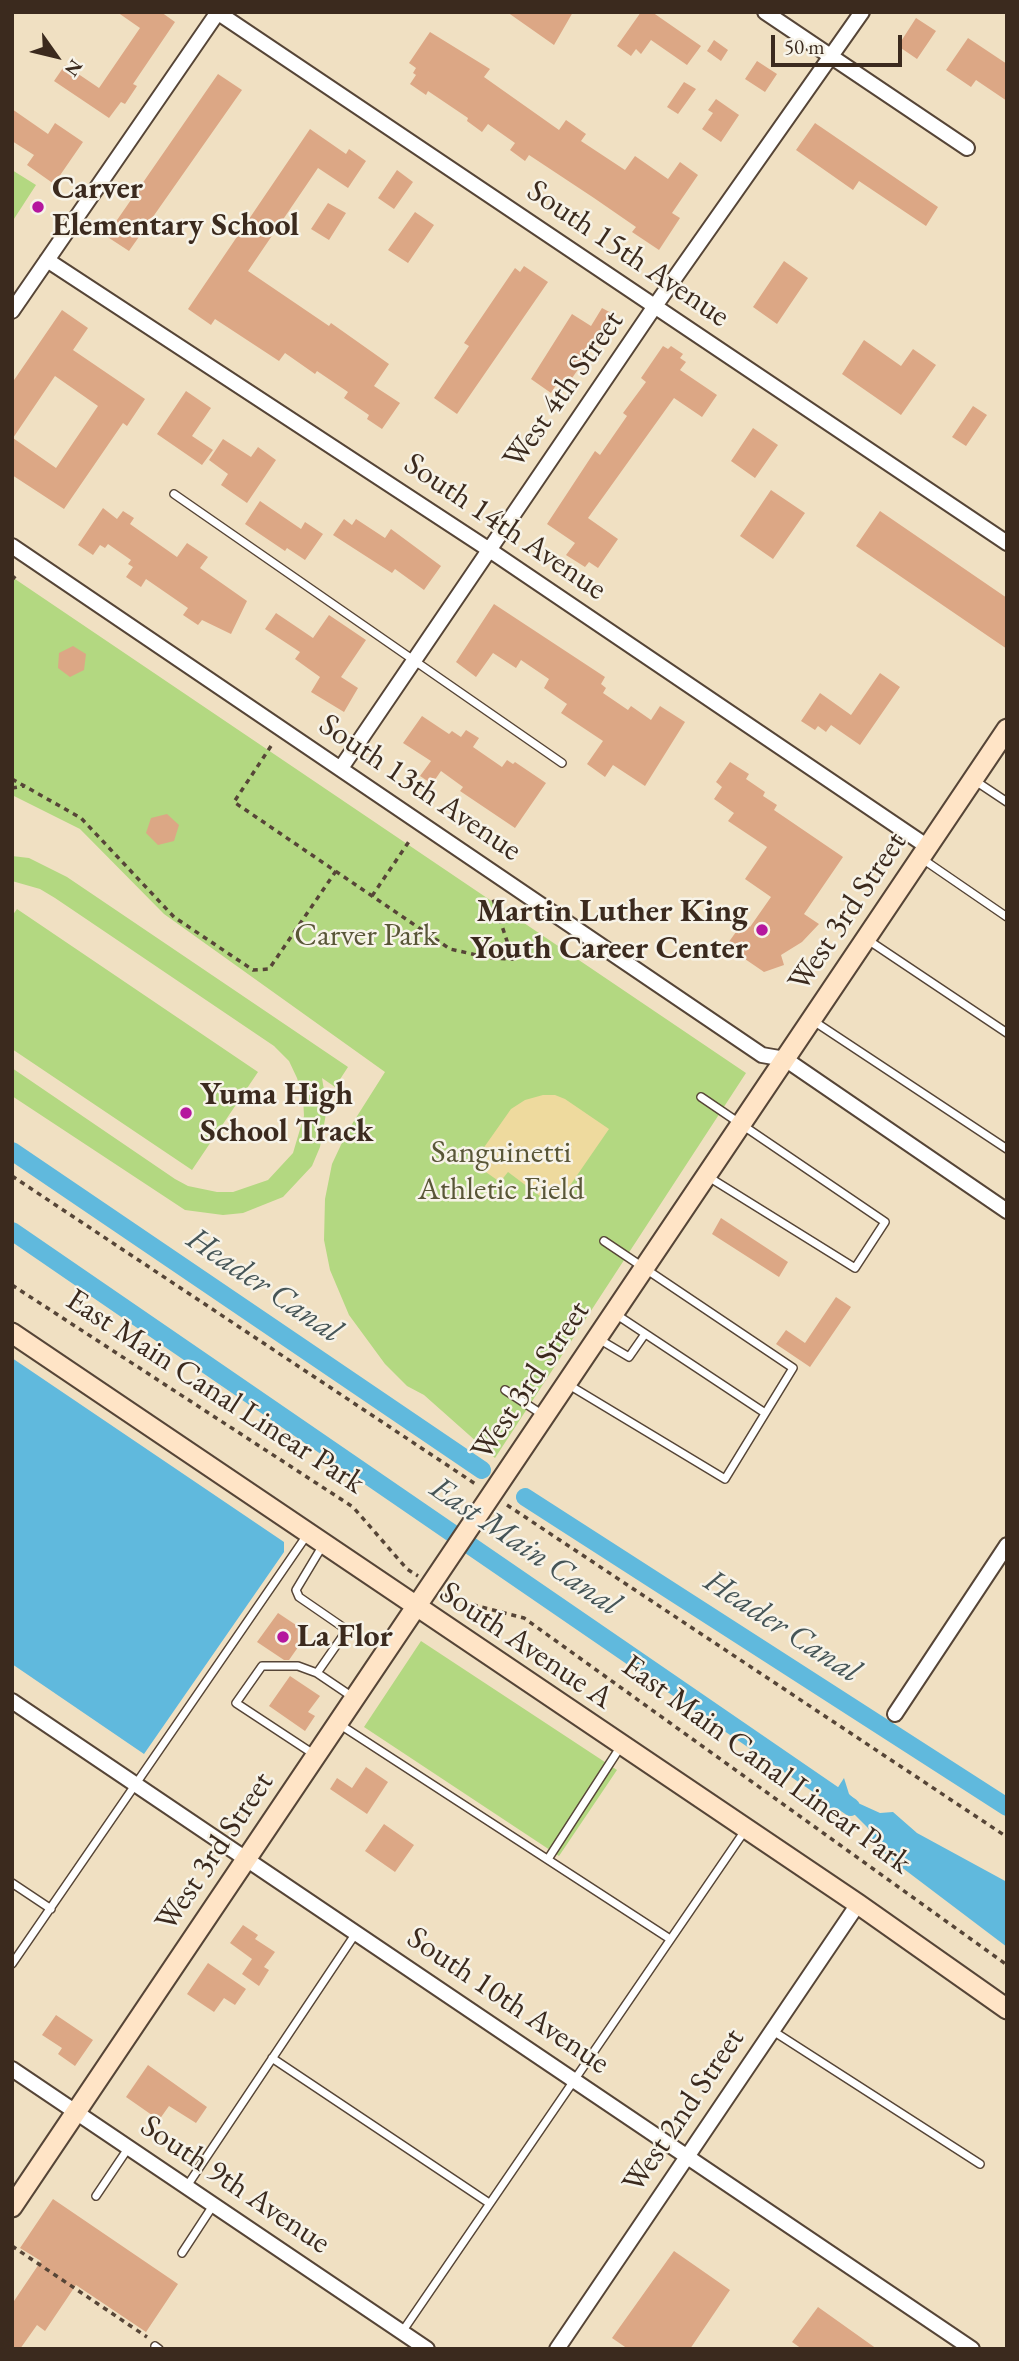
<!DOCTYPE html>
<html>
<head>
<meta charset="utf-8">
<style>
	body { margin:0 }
	#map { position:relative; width:1019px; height:2361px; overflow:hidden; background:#f0e0c2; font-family:"EB Garamond",serif }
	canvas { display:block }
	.frame { position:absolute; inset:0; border:14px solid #3b2a1e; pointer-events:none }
	.north { position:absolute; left:21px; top:21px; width:70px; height:70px; -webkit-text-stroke:5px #f7f3e8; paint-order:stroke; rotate:124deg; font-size:19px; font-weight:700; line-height:28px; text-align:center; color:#3b2a1e }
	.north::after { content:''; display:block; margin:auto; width:24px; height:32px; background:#3b2a1e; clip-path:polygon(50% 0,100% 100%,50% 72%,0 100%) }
	.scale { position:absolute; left:771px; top:35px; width:131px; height:32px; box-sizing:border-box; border:4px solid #3b2a1e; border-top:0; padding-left:9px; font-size:21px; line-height:24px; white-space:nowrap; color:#3b2a1e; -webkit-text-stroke:5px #f7f3e8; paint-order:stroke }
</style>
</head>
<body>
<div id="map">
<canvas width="1019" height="2361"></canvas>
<div class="frame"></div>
<div class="north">N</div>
<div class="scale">50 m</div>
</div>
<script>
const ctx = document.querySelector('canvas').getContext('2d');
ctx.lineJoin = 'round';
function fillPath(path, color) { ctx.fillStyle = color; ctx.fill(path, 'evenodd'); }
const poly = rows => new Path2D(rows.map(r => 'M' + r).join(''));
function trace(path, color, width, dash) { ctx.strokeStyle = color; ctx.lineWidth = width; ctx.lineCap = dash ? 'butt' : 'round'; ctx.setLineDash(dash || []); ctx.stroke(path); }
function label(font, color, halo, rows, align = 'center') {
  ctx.font = font + ' "EB Garamond",serif'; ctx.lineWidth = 5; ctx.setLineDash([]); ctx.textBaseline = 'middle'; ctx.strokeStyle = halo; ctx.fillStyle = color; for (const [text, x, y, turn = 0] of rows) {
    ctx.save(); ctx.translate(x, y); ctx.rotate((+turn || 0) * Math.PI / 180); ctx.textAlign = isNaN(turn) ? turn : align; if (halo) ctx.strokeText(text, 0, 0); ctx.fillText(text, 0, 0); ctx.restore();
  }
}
fillPath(poly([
	[12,170,36,185,12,222],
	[12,577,746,1073,495,1458,424,1395,407,1386,385,1364,349,1315,330,1270,324,1240,325,1199,332,1164,347,1132,385,1072,164,914,80,829,12,795],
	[12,856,29,858,67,877,348,1067,335,1087,322,1078,327,1108,320,1147,312,1166,283,1197,243,1213,223,1215,185,1210,12,1096,12,1068,175,1179,188,1186,217,1192,233,1192,268,1180,293,1153,304,1116,303,1096,297,1078,289,1061,274,1046,55,898,40,889,12,881],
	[17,909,258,1072,192,1170,12,1049,12,916],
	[421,1641,617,1770,559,1856,364,1727]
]), '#b3d881');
fillPath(poly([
	[543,1095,555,1095,565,1099,609,1129,560,1200,548,1202,508,1172,500,1182,473,1163,511,1109,525,1100]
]), '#eeda9e');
fillPath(poly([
	[12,1358,284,1542,284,1552,144,1754,12,1664],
	[844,1778,849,1794,858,1803,880,1813,893,1812,917,1833,1007,1882,1007,1947,892,1860,873,1844,869,1829,852,1812,840,1808,824,1809]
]), '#60b9dd');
trace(poly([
	[12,1151,482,1470],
	[12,1231,851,1807],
	[525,1497,1007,1807]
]), '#60b9dd', 18);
fillPath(poly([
	[117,12,161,12,175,22,133,84,137,86,125,104,121,102,109,118,54,81,65,65,99,88,140,28],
	[507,12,573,12,554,45],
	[641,12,652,12,701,46,687,65,651,40,641,54,636,49,631,56,617,46],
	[916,18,936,31,917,59,898,46],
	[430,32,490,69,484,77,559,130,566,120,586,134,581,141,625,170,635,156,668,179,680,162,698,175,672,213,680,218,659,250,632,232,636,227,594,198,529,155,525,161,510,150,515,143,488,124,482,132,467,121,468,118,428,91,426,95,410,84,416,75,413,73,416,68,409,63],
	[968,38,1007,64,1007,101,976,80,971,87,946,70],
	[714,40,728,50,721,61,707,51],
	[757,61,777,74,765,92,745,79],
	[218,74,242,90,129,251,106,236],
	[684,82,696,89,678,114,667,107],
	[716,99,739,115,721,142,702,129,713,113,708,110],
	[12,109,48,134,55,123,83,142,54,184,27,165,34,155,12,141],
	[815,123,938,207,926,226,859,181,853,190,796,150],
	[310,129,346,154,349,149,366,161,348,188,318,168,248,271,329,326,331,323,389,364,374,386,400,403,382,429,367,419,369,415,344,398,348,392,317,371,315,374,285,353,279,361,215,319,211,325,188,309],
	[397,170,413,182,394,209,378,198],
	[328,203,346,213,329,240,311,229],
	[415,212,434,225,408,263,388,250],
	[784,261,808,278,777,324,753,307],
	[524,266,548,282,457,414,434,398,469,346,464,343,515,268,520,272],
	[602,308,615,315,566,387,558,382,551,393,531,379,572,314,591,326],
	[62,310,88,328,73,350,145,399,127,426,123,423,64,509,12,475,12,383],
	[55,376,98,406,56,468,13,438],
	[864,340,901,366,913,349,936,365,901,415,842,374],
	[663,346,668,349,671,346,683,354,680,358,686,362,680,370,717,395,702,417,674,398,588,518,618,539,598,568,589,562,585,567,566,555,575,543,547,524,595,451,600,455,627,416,623,413,646,382,641,378],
	[186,391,211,408,192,436,213,450,202,465,157,434],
	[973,406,987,415,966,446,952,437],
	[753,428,778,445,755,478,731,461],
	[223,439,251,457,258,447,276,460,247,503,221,485,228,474,209,460],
	[771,490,805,513,773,559,740,536],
	[260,501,301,529,305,522,323,534,305,560,287,548,285,551,245,524],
	[103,508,117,519,123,511,134,518,130,524,177,557,187,543,208,557,200,568,247,601,231,634,202,620,198,625,183,615,188,608,146,579,141,587,126,577,133,567,128,564,131,560,108,544,105,548,100,545,93,555,78,545],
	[880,511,1007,598,1007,649,856,546],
	[344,519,352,525,356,519,385,538,391,529,441,566,424,590,395,569,392,573,333,535],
	[494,604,605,677,601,684,606,688,603,693,628,710,631,706,651,720,660,706,685,722,645,786,613,765,605,777,587,764,603,741,561,713,567,704,544,688,549,679,521,660,516,668,493,653,476,677,456,662],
	[276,613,313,638,329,615,366,640,341,677,358,688,344,712,311,692,320,677,295,659,300,652,265,629],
	[73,646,86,654,84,670,70,677,58,668,59,653],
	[880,673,900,687,860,745,831,725,826,732,818,726,815,730,801,721,820,693,851,715],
	[422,716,449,734,452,731,461,737,466,730,479,738,473,747,502,767,507,760,513,764,515,762,546,783,515,828,460,791,463,787,441,771,432,784,420,776,431,761,403,743],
	[730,762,749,774,746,779,765,792,763,796,777,805,774,810,843,857,804,914,819,924,802,942,781,955,784,965,764,972,726,946,743,922,750,927,771,897,745,879,767,847,728,821,734,813,714,799,722,787,716,782],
	[167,814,179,825,174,841,158,845,146,833,151,818],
	[721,1218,788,1262,779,1277,712,1234],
	[836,1297,851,1307,810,1367,776,1344,786,1330,805,1343],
	[278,1613,308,1633,289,1660,284,1660,257,1642],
	[290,1676,320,1696,308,1712,315,1716,305,1731,269,1706],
	[366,1767,388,1782,367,1814,330,1789,337,1778,352,1788],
	[384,1824,414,1845,395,1872,365,1851],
	[243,1925,258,1935,255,1939,275,1952,264,1967,269,1970,259,1986,242,1974,252,1959,230,1943],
	[208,1963,246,1989,235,2005,224,1998,214,2012,187,1994],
	[56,2015,93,2040,75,2066,58,2054,62,2048,42,2035],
	[148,2065,207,2107,196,2123,169,2106,159,2120,126,2097],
	[53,2199,178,2284,146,2332,76,2285,45,2331,37,2325,20,2349,12,2349,12,2304,41,2261,20,2248],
	[674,2251,730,2290,690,2349,628,2349,612,2338],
	[818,2307,877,2349,802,2349,792,2342]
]), '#dca785');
const lane = poly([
	[174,494,562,763],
	[974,780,1007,802],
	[921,858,1007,917],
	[868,940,1007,1033],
	[812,1020,1007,1149],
	[701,1097,885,1222,855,1268,707,1176],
	[614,1313,765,1413],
	[597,1338,629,1357,645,1334],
	[569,1385,725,1479,793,1368,604,1241],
	[505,1390,543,1415],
	[323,1545,296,1590,299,1597,347,1630,317,1673,354,1698],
	[339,1724,670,1939],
	[315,1755,236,1703,262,1666,298,1666,317,1673],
	[548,1859,621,1746],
	[12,1883,51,1909],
	[12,1964,307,1535],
	[773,2031,980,2164],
	[272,2058,489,2203],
	[187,2186,356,1933],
	[96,2196,129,2147],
	[182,2253,214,2204],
	[402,2332,746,1829],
	[155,2346,159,2349]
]);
const street = poly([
	[217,12,1007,543],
	[765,12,967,148],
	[47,260,488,549,928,847],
	[12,311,218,12],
	[12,546,762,1055,785,1059,1007,1211],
	[341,768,655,306,862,12],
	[12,1701,972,2349],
	[895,1714,1007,1545],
	[12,2069,427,2349],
	[557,2349,858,1904]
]);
const secondary = poly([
	[12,1333,858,1904,1007,2009],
	[12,2207,1007,729]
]);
trace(lane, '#564537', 10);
trace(street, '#564537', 18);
trace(secondary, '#564537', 23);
trace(poly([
	[12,580,17,574],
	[271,746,234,802,450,949,490,958,513,959,492,896],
	[12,779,81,818,174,917,253,970,269,969,336,871],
	[12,788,24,786],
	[372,896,410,840],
	[12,1176,477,1485],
	[12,1285,353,1507,407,1569,418,1576],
	[507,1505,1007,1837],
	[445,1594,454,1600,524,1618,1007,1965],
	[12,2246,147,2337]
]), '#564537', 3.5, [5, 5]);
trace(lane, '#fff', 7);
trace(street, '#fff', 14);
trace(secondary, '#ffe4c6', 19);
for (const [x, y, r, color] of [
	[38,207,7,"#b5179e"],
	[762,930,7,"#b5179e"],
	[186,1113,7,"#b5179e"],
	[283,1637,7,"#b5179e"]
]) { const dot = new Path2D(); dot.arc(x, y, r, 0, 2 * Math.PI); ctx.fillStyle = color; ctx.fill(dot); trace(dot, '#f7f3e8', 2.5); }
label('bold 32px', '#3b2a1e', '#f7f3e8', [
	["Carver",52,189],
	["Elementary School",52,226],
	["Martin Luther King",748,912,"right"],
	["Youth Career Center",748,949,"right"],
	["Yuma High",200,1095],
	["School Track",200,1132],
	["La Flor",297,1637]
], 'left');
label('32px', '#3b2a1e', '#f7f3e8', [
	["South 15th Avenue",628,254,34],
	["West 4th Street",564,390,-55],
	["South 14th Avenue",505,527,34],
	["South 13th Avenue",420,788,34],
	["West 3rd Street",848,912,-56],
	["West 3rd Street",531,1381,-56],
	["East Main Canal Linear Park",215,1392,33],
	["South Avenue A",526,1646,34],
	["East Main Canal Linear Park",766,1765,36],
	["West 3rd Street",215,1852,-56],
	["South 10th Avenue",508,2001,34],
	["West 2nd Street",684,2111,-56],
	["South 9th Avenue",235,2185,34]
]);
label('32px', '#595637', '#f7f3e8', [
	["Carver Park",366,936],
	["Sanguinetti",501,1153],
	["Athletic Field",501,1190]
]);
label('italic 33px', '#465557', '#f7f3e8', [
	["Header Canal",264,1286,34],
	["East Main Canal",525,1547,34],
	["Header Canal",782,1627,33]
]);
</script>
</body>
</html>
